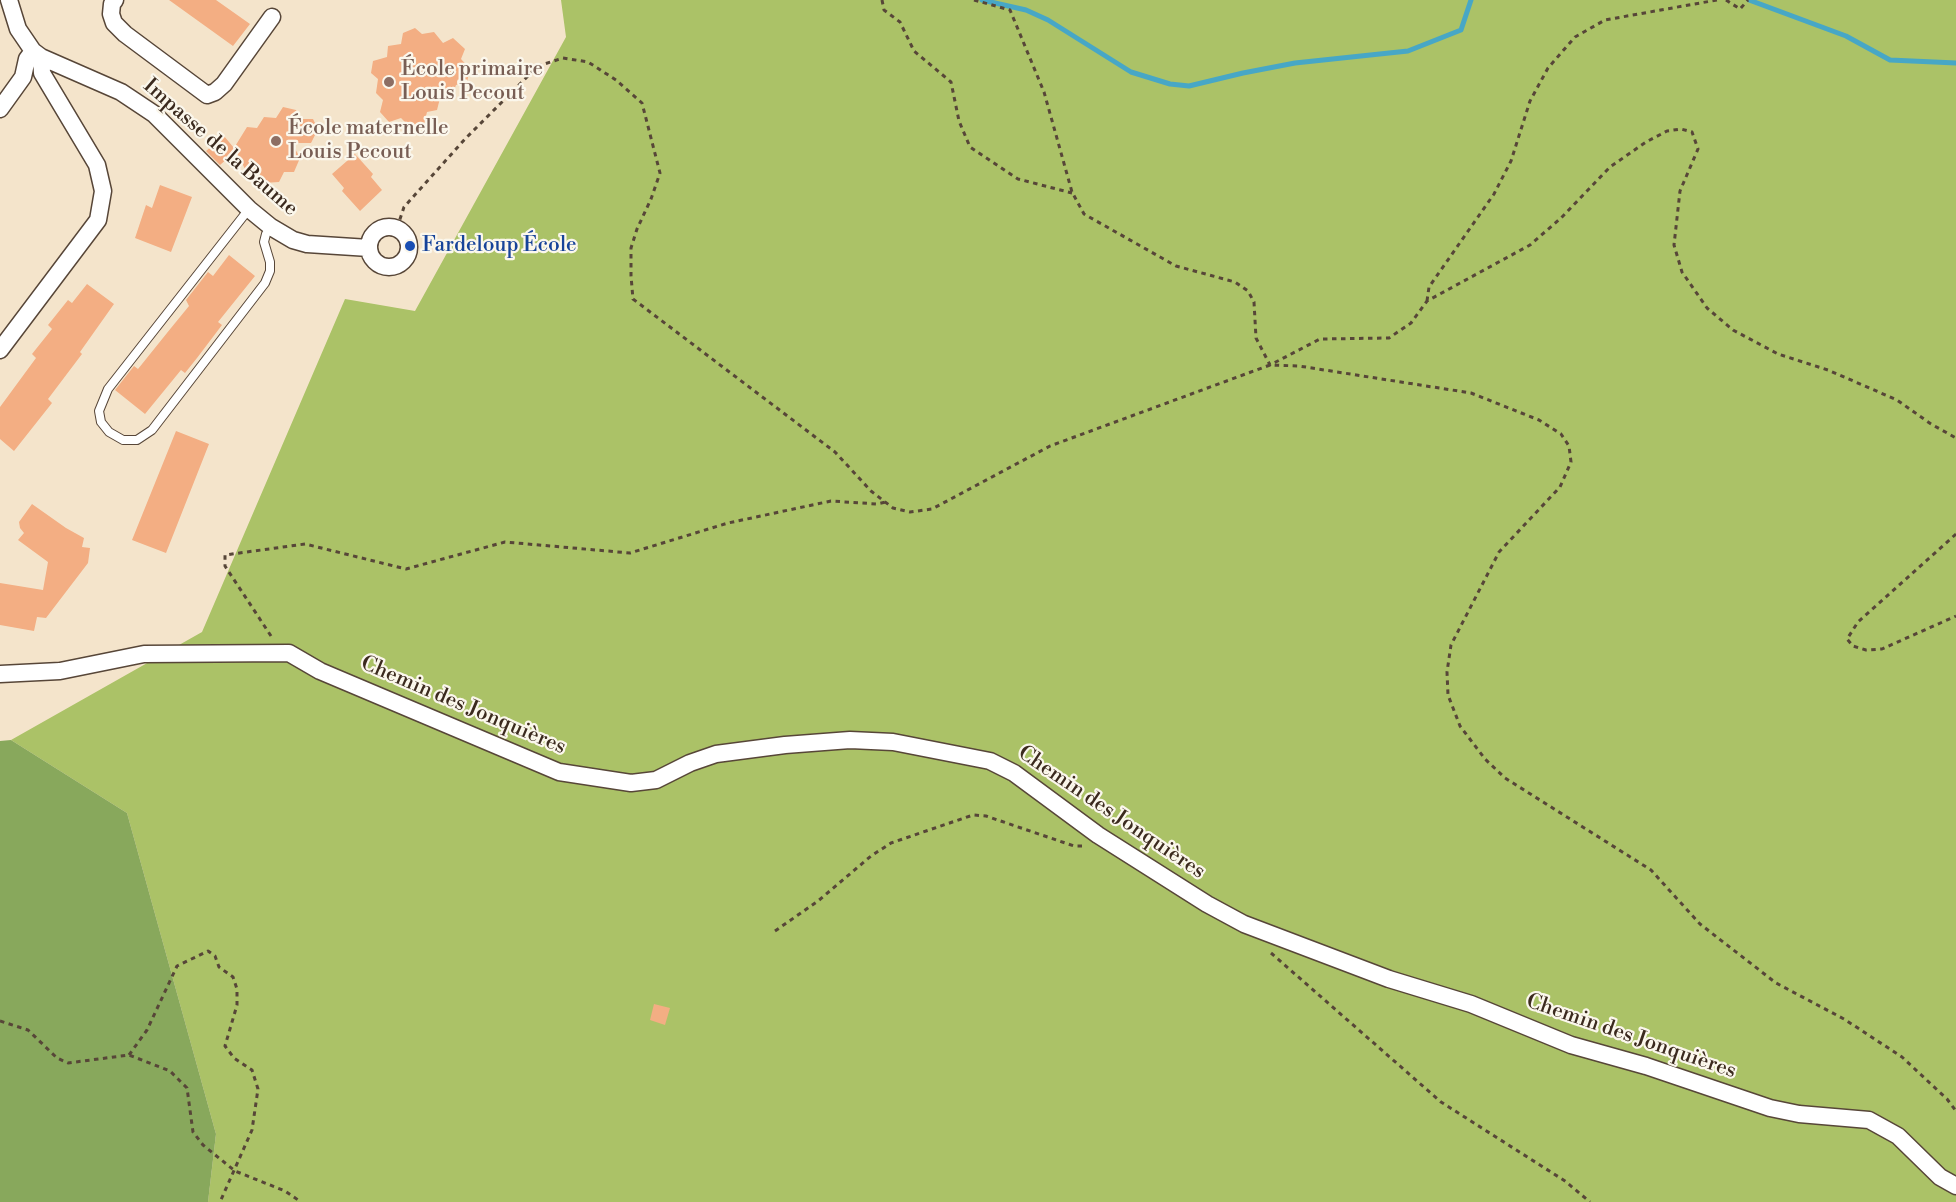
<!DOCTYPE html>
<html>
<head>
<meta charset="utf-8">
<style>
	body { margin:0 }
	canvas { display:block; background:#f4e4cb }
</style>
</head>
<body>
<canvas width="1956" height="1202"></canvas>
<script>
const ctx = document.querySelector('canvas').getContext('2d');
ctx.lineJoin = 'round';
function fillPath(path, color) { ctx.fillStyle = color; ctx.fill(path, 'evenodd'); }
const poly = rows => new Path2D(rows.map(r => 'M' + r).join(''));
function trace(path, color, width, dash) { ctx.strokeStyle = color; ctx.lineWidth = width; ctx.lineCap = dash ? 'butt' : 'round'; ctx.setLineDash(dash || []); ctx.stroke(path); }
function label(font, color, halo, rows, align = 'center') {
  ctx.font = font + ' "Libre Bodoni",serif'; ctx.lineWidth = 4.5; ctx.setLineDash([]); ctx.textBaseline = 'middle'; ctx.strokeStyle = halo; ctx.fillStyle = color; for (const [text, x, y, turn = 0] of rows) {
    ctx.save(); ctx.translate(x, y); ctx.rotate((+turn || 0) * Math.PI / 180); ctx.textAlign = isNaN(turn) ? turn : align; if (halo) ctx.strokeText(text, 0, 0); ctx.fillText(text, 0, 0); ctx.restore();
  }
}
fillPath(poly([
	[561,0,1956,0,1956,1202,208,1202,216,1134,127,813,11,740,202,632,345,299,415,311,566,37]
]), '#abc267');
fillPath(poly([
	[11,740,127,813,216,1134,208,1202,0,1202,0,741]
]), '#88a85c');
trace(poly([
	[982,0,1026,10,1048,20,1131,72,1170,84,1189,86,1243,73,1295,63,1408,51,1461,30,1471,0],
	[1749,0,1846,36,1890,60,1956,63]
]), '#47a7c6', 5);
fillPath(poly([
	[169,0,216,0,250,24,233,46],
	[415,28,422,34,434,32,443,43,453,38,465,49,461,59,470,69,467,82,456,85,452,96,440,98,437,110,427,112,424,124,410,127,401,118,389,122,380,112,383,100,376,93,378,79,371,73,373,61,387,57,388,46,401,44,403,33],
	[283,107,296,110,300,119,313,119,318,129,311,143,292,143,300,158,294,172,284,172,279,182,264,183,259,172,246,171,236,151,220,165,206,151,224,136,234,148,247,127,257,128,264,117,276,118],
	[355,154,373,174,371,177,382,190,360,211,342,191,344,188,332,174],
	[160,185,192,197,171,252,135,238,146,205,152,208],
	[229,255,255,276,218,322,222,325,197,358,185,373,181,370,145,414,115,390,134,366,138,369,171,328,189,306,186,300,208,272,213,276],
	[87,284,114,304,80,352,82,354,48,399,52,403,14,451,0,439,0,407,36,358,32,354,52,329,48,325,68,300,72,303],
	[176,431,209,444,166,553,132,540],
	[32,504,66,528,84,538,82,547,90,548,88,563,46,618,37,617,34,631,0,625,0,583,43,590,48,562,18,540,24,533,20,528,19,522],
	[654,1004,670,1008,665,1025,650,1020]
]), '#f3ae83');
const lane = poly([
	[249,209,108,389,99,411,101,422,109,432,123,440,137,440,152,430,265,283,270,271,270,262,264,242,266,234,271,227]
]);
const street = poly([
	[9,0,18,29,33,51,41,57,121,92,154,114,249,209,271,227,293,240,307,244,369,248],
	[115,0,112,4,111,14,114,23,125,34,207,95,215,92,224,84,272,17],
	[0,109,23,77,27,59,33,51],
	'369 247a20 20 0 1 1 40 0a20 20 0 1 1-40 0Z',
	[0,350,98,220,103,191,97,165,42,73,41,57],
	[0,674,60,671,144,654,289,653,320,671,559,772,631,783,656,780,690,763,716,754,785,745,850,740,893,742,990,761,1014,773,1098,835,1207,904,1244,924,1389,979,1471,1004,1571,1045,1646,1066,1770,1108,1799,1114,1869,1120,1898,1136,1940,1177,1956,1186]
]);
trace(lane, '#574638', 10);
trace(street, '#574638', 19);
trace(poly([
	[882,0,884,10,900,22,914,51,951,82,959,121,970,147,1018,179,1072,193],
	[974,0,1010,10,1044,92,1072,192,1084,214,1176,266,1235,282,1248,291,1254,302,1256,338,1270,365,1320,339,1389,338,1411,323,1427,301,1530,245,1561,218,1610,167,1646,142,1667,131,1681,129,1692,132,1698,149,1680,191,1674,245,1682,272,1707,308,1733,330,1778,354,1828,370,1897,400,1931,424,1956,438],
	[1726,0,1740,9,1748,0],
	[397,228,404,207,465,139,538,66,563,58,588,62,616,80,642,103,660,173,651,199,637,229,631,248,631,276,633,299,835,452,871,491,893,508,910,512,932,509,1050,446,1270,365,1299,366,1471,393,1539,420,1561,434,1569,446,1571,462,1560,487,1499,552,1451,645,1447,672,1448,695,1460,726,1485,759,1505,778,1651,870,1700,924,1776,983,1844,1019,1902,1057,1947,1099,1956,1111],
	[1427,301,1429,287,1494,194,1511,161,1530,101,1548,68,1575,37,1605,20,1717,0],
	[1956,534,1858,622,1847,639,1853,646,1866,650,1882,649,1956,616],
	[271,636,225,566,225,555,305,544,406,569,505,542,630,553,728,523,831,501,877,504,886,502],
	[775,931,818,901,871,856,891,843,973,815,986,816,1074,846,1086,846],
	[1271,953,1441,1102,1565,1181,1590,1202],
	[0,1021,28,1030,57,1058,68,1063,129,1055,170,1071,187,1088,193,1132,203,1145,235,1171,285,1191,301,1202],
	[129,1055,147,1030,177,966,208,951,215,956,219,967,233,977,237,989,237,1005,225,1046,234,1058,252,1070,258,1089,252,1130,220,1202]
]), '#574638', 3, [4.5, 4.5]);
trace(lane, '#fff', 8);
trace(street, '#fff', 16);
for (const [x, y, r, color] of [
	[389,82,6,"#8d6e63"],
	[276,141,6,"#8d6e63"],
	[410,246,6,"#1a4fb4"]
]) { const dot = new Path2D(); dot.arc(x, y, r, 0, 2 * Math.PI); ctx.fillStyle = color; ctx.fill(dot); trace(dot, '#fbf7ec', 2); }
label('21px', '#785e54', '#fbf7ec', [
	["École primaire",401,70],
	["Louis Pecout",401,94],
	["École maternelle",288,129],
	["Louis Pecout",288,153]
], 'left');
label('21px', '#3b2a1e', '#fbf7ec', [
	["Impasse de la Baume",220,148,41],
	["Chemin des Jonquières",463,706,23],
	["Chemin des Jonquières",1111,813,34],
	["Chemin des Jonquières",1631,1037,19]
]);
label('21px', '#164399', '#fbf7ec', [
	["Fardeloup École",422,246]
], 'left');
</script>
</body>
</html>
